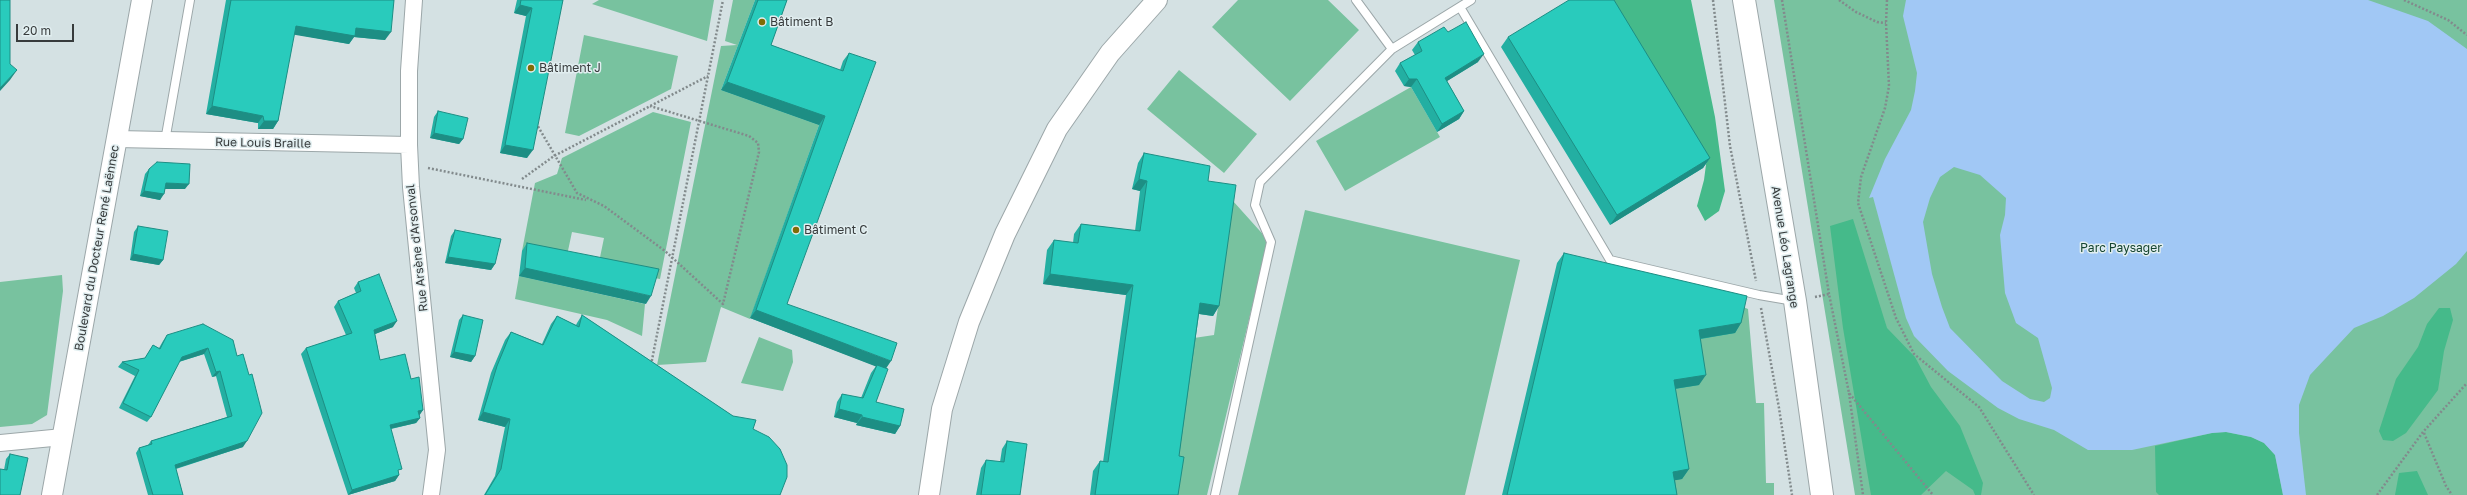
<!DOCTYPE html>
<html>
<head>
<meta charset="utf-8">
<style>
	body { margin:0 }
	#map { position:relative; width:2467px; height:495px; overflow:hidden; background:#d4e1e3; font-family:"Golos Text",sans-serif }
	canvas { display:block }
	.scale { position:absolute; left:16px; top:24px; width:58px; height:18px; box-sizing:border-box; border:2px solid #373b3c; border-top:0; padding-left:5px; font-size:12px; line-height:14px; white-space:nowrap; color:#373b3c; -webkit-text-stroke:3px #e1eef0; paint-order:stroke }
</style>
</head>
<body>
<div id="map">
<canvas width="2467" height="495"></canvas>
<div class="scale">20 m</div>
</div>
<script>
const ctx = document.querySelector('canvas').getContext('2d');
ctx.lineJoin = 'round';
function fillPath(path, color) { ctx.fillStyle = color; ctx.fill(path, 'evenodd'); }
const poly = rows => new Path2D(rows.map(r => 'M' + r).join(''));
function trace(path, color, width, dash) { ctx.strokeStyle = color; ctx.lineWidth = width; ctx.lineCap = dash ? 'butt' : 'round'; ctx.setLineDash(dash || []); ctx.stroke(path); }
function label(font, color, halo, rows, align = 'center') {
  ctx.font = font + ' "Golos Text",sans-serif'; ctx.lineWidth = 3; ctx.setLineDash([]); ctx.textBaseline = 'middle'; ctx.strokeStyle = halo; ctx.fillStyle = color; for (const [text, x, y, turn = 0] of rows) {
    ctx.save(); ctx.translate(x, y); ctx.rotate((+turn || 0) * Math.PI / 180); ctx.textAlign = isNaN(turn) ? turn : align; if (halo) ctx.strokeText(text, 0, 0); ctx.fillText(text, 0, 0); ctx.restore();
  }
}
fillPath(poly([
	[599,0,714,0,707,41,592,4],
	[733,0,755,0,721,90,819,125,750,319,721,307,706,362,657,365,721,46,737,45,725,41],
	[1238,0,1328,0,1359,30,1290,101,1212,27],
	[1774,0,2467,0,2467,495,1855,495],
	[584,35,678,56,671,89,579,136,565,133],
	[1179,70,1257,134,1224,173,1147,109],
	[1411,87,1440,137,1345,191,1316,141],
	[653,112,691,122,660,279,598,267,604,238,572,232,566,260,522,251,535,183,557,174,562,158],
	[1233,201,1268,240,1207,495,1177,495,1176,463,1194,338,1214,335],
	[1305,210,1520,260,1465,495,1238,495],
	[62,275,63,291,47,415,32,424,0,427,0,282],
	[519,276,645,304,642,336,607,320,515,299],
	[1741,306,1748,309,1756,403,1764,403,1766,483,1774,483,1774,495,1502,495],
	[759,337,792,350,793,362,783,391,741,383]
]), '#78c29f');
fillPath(poly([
	[1611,0,1691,0,1715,117,1725,191,1719,211,1705,221,1697,206,1704,180,1707,157],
	[1853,219,1887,328,1915,357,1931,387,1960,426,1983,483,1981,495,1975,495,1973,490,1946,471,1921,495,1871,495,1843,328,1830,226],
	[2439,308,2450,308,2453,320,2444,351,2438,390,2406,433,2393,441,2383,440,2379,431,2396,379,2418,347,2427,324],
	[2226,432,2251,437,2264,443,2275,455,2283,495,2159,495,2156,492,2155,446,2212,433],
	[2417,471,2428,495,2395,495,2399,473]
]), '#45ba8a');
fillPath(poly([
	[1906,0,2368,0,2428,21,2467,49,2467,251,2456,264,2414,298,2383,316,2354,328,2310,375,2299,405,2299,433,2306,495,2283,495,2275,455,2264,443,2251,437,2226,432,2212,433,2132,450,2088,450,2054,430,2019,419,1998,408,1948,371,1914,336,1906,318,1873,197,1869,198,1885,159,1911,110,1915,91,1917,73,1903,16],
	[1954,167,1980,175,2006,198,2005,215,2000,235,2005,293,2016,323,2038,338,2052,388,2050,398,2044,402,2030,399,2002,381,1950,328,1942,307,1932,274,1923,222,1930,198,1940,177]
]), '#a1c8f5');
const service = poly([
	[1460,7,1610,260,1759,295,1794,301],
	[1392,49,1471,0],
	[165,141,190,0],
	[1215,495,1271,242,1255,205,1260,182,1392,49,1356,0]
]);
const minor = poly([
	[414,0,409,71,409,145,411,187,437,450,431,495],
	[117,139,409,145],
	[0,443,63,437]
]);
const tertiary = poly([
	[52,495,142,0],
	[929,495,942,409,969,322,1005,234,1057,129,1110,53,1157,0]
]);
const secondary = poly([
	[1744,0,1795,301,1822,495]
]);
trace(service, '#9ca7a9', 10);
trace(minor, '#9ca7a9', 18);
trace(tertiary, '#9ca7a9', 22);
trace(secondary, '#9ca7a9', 24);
trace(poly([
	[1713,0,1730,146,1756,281],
	[1782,0,1829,294],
	[1839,0,1856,12,1877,22,1886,23],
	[1887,0,1886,23,1889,86,1885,108,1861,177,1858,203,1896,318,1914,354,1979,407,2034,495],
	[2404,0,2448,20,2467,35],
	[536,123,577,193,604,206,665,251,723,304,759,152,758,143,749,136,650,106],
	[428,168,586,200],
	[522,179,554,156,708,76],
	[1815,297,1829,294,1849,393,1933,495],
	[1761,308,1779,408,1792,495],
	[651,365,723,0],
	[1849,393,1863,495],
	[2424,433,2446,486,2452,495],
	[2377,495,2423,432,2467,383]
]), '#828a8c', 2.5, [2, 2]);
trace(service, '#fff', 8);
trace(minor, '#fff', 16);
trace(tertiary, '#fff', 20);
trace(secondary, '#fff', 22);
fillPath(poly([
	[226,0,394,0,385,40,354,37,349,44,294,34,278,121,273,129,258,129,258,123,206,114],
	[517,0,563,0,527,158,500,153,526,16,514,13],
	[755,0,787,0,771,45,840,70,843,61,849,53,787,304,886,369,876,402,900,426,895,434,856,425,857,423,834,417,837,402,842,394,861,398,871,373,876,366,750,318,819,125,721,90],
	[1448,32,1478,62,1447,81,1464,111,1459,119,1437,132,1411,87,1404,86,1395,71,1400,63,1415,55,1412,50,1418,42],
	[1508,37,1710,158,1703,168,1610,225,1501,47],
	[438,111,463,139,459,144,430,138,434,117],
	[1144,153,1208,181,1219,306,1213,316,1199,314,1179,456,1178,495,1090,495,1093,471,1100,461,1103,462,1126,295,1043,284,1047,250,1054,240,1073,243,1074,234,1081,224,1135,231,1140,191,1132,189,1138,163],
	[149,169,185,189,165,189,160,200,140,196,145,174],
	[138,226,163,260,159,265,130,260,134,232],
	[455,230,495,264,491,270,445,263,451,236],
	[527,243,646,304,519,276,522,251],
	[1564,253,1741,323,1735,333,1701,339,1699,385,1675,389,1689,469,1682,479,1675,480,1677,495,1502,495,1557,263],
	[358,282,393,327,375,334,380,360,411,379,423,410,419,415,420,418,416,423,391,429,399,475,395,481,348,495,301,354,306,348,346,335,334,307,338,301,356,293,354,288],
	[463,315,475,356,471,362,450,357,459,320],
	[582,315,733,416,753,429,780,495,484,495,495,476,505,427,478,420,491,373,505,340,511,332,542,344,551,324,557,316,576,325,577,323],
	[167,335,233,340,243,447,176,469,183,495,148,495,136,453,139,448,148,445,151,441,227,417,216,376,212,377,204,354,179,362,151,417,147,422,119,408,135,376,118,367,122,362,145,358,153,345,159,348,163,341],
	[1007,441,1020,495,976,495,981,468,986,460,1000,462,1002,449],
	[10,454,20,495,4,470,6,459]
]), '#23afa2');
fillPath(poly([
	[520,5,532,8,526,16,514,13],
	[296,26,356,28,391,32,385,40,354,37,349,44,290,34],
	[1484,54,1478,62,1439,86,1445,78],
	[17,70,10,80,0,91,0,88],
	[1409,79,1417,79,1411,87,1404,86],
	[727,82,825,116,819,125,721,90],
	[212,106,263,116,258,123,206,114],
	[1464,111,1459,119,1437,132,1442,124],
	[264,121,278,121,273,129,258,129],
	[434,133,463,139,459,144,430,138],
	[505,145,533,150,527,158,500,153],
	[1710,158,1703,168,1610,225,1617,215],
	[1139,179,1147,181,1140,191,1132,189],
	[166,183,189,184,185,189,162,189],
	[144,191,164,194,160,200,140,196],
	[133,254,163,260,159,265,130,260],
	[448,257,495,264,491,270,445,263],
	[525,268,651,296,646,304,519,276],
	[1050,274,1133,285,1126,295,1043,284],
	[1200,303,1219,306,1213,316,1193,313],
	[756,310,891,361,885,370,750,318],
	[397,321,393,327,370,336,374,330],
	[1741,323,1735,333,1692,340,1699,330],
	[208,348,204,354,178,362,182,357],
	[454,352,475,356,471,362,450,357],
	[220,371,216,376,212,377,216,372],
	[1706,375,1699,385,1667,390,1674,380],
	[839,409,862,415,857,423,834,417],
	[423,410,419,416,418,411],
	[483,412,510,419,505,427,478,420],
	[862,417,900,426,895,434,856,425],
	[420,418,416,423,385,430,390,425],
	[247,441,243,447,171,470,175,465],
	[1689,469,1682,479,1666,482,1673,472],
	[399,475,395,481,348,495,352,490]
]), '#1d8e84');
const building = poly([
	[0,0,10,0,10,64,17,70,0,88,0,0],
	[231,0,394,0,391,32,356,28,355,36,296,26,278,121,264,121,263,116,212,106,231,0],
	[521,0,563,0,533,150,505,145,532,8,520,5,521,0],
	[758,0,787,0,771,45,843,71,849,53,876,62,787,304,897,343,891,361,756,310,825,116,727,82,758,0],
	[1569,0,1614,0,1710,158,1617,215,1508,37,1569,0],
	[1466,22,1484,54,1445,78,1464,111,1442,124,1417,79,1409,79,1400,63,1422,51,1418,42,1444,27,1448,32,1466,22],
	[438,111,468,118,463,139,434,133,438,111],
	[1144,153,1210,166,1208,181,1236,185,1219,306,1200,303,1179,456,1184,457,1178,495,1095,495,1100,461,1108,462,1133,285,1050,274,1054,240,1078,243,1081,224,1140,231,1147,181,1139,179,1144,153],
	[157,162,190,164,189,184,166,183,164,194,144,191,149,169,157,162],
	[138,226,168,231,163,260,133,254,138,226],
	[455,230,501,239,495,264,448,257,455,230],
	[527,243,659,269,651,296,525,268,527,243],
	[1564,253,1747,296,1741,323,1699,330,1706,375,1674,380,1689,469,1673,472,1677,495,1507,495,1564,253],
	[379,274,397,321,374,330,380,360,405,354,411,379,419,377,423,410,418,411,420,418,390,425,402,469,398,470,399,475,352,490,306,348,352,333,338,301,361,291,358,282,379,274],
	[463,315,483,320,475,356,454,352,463,315],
	[582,315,733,416,756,420,753,429,769,437,780,449,787,465,787,477,780,495,485,495,501,469,510,419,483,412,497,366,511,332,543,345,557,316,579,327,582,315],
	[203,324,233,340,237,356,243,354,249,375,252,374,262,413,247,441,175,465,183,495,153,495,139,448,152,444,151,441,232,416,220,371,216,372,208,348,182,357,151,417,123,403,139,370,122,362,145,358,153,345,160,349,167,335,203,324],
	[877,365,888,369,876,402,904,409,900,426,862,417,862,415,839,409,842,394,863,398,877,365],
	[1007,441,1027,444,1020,495,981,495,986,460,1004,462,1007,441],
	[10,454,28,458,20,495,0,495,0,469,7,470,10,454]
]);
fillPath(building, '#29cbbc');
trace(building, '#1d8e84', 1);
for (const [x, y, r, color] of [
	[762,22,4,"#806c06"],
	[531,68,4,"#806c06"],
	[796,230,4,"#806c06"]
]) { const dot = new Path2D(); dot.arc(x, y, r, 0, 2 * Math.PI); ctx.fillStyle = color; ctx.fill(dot); trace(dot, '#e1eef0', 1.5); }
label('12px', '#373b3c', '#e1eef0', [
	["Bâtiment B",770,22],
	["Bâtiment J",539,68],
	["Bâtiment C",804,230]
], 'left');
label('12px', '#373b3c', '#e1eef0', [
	["Rue Louis Braille",263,143,1],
	["Avenue Léo Lagrange",1785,247,81],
	["Boulevard du Docteur René Laënnec",97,248,-80],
	["Rue Arsène d'Arsonval",417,248,-96]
]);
label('12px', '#154531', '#e1eef0', [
	["Parc Paysager",2121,248]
]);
</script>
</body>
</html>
